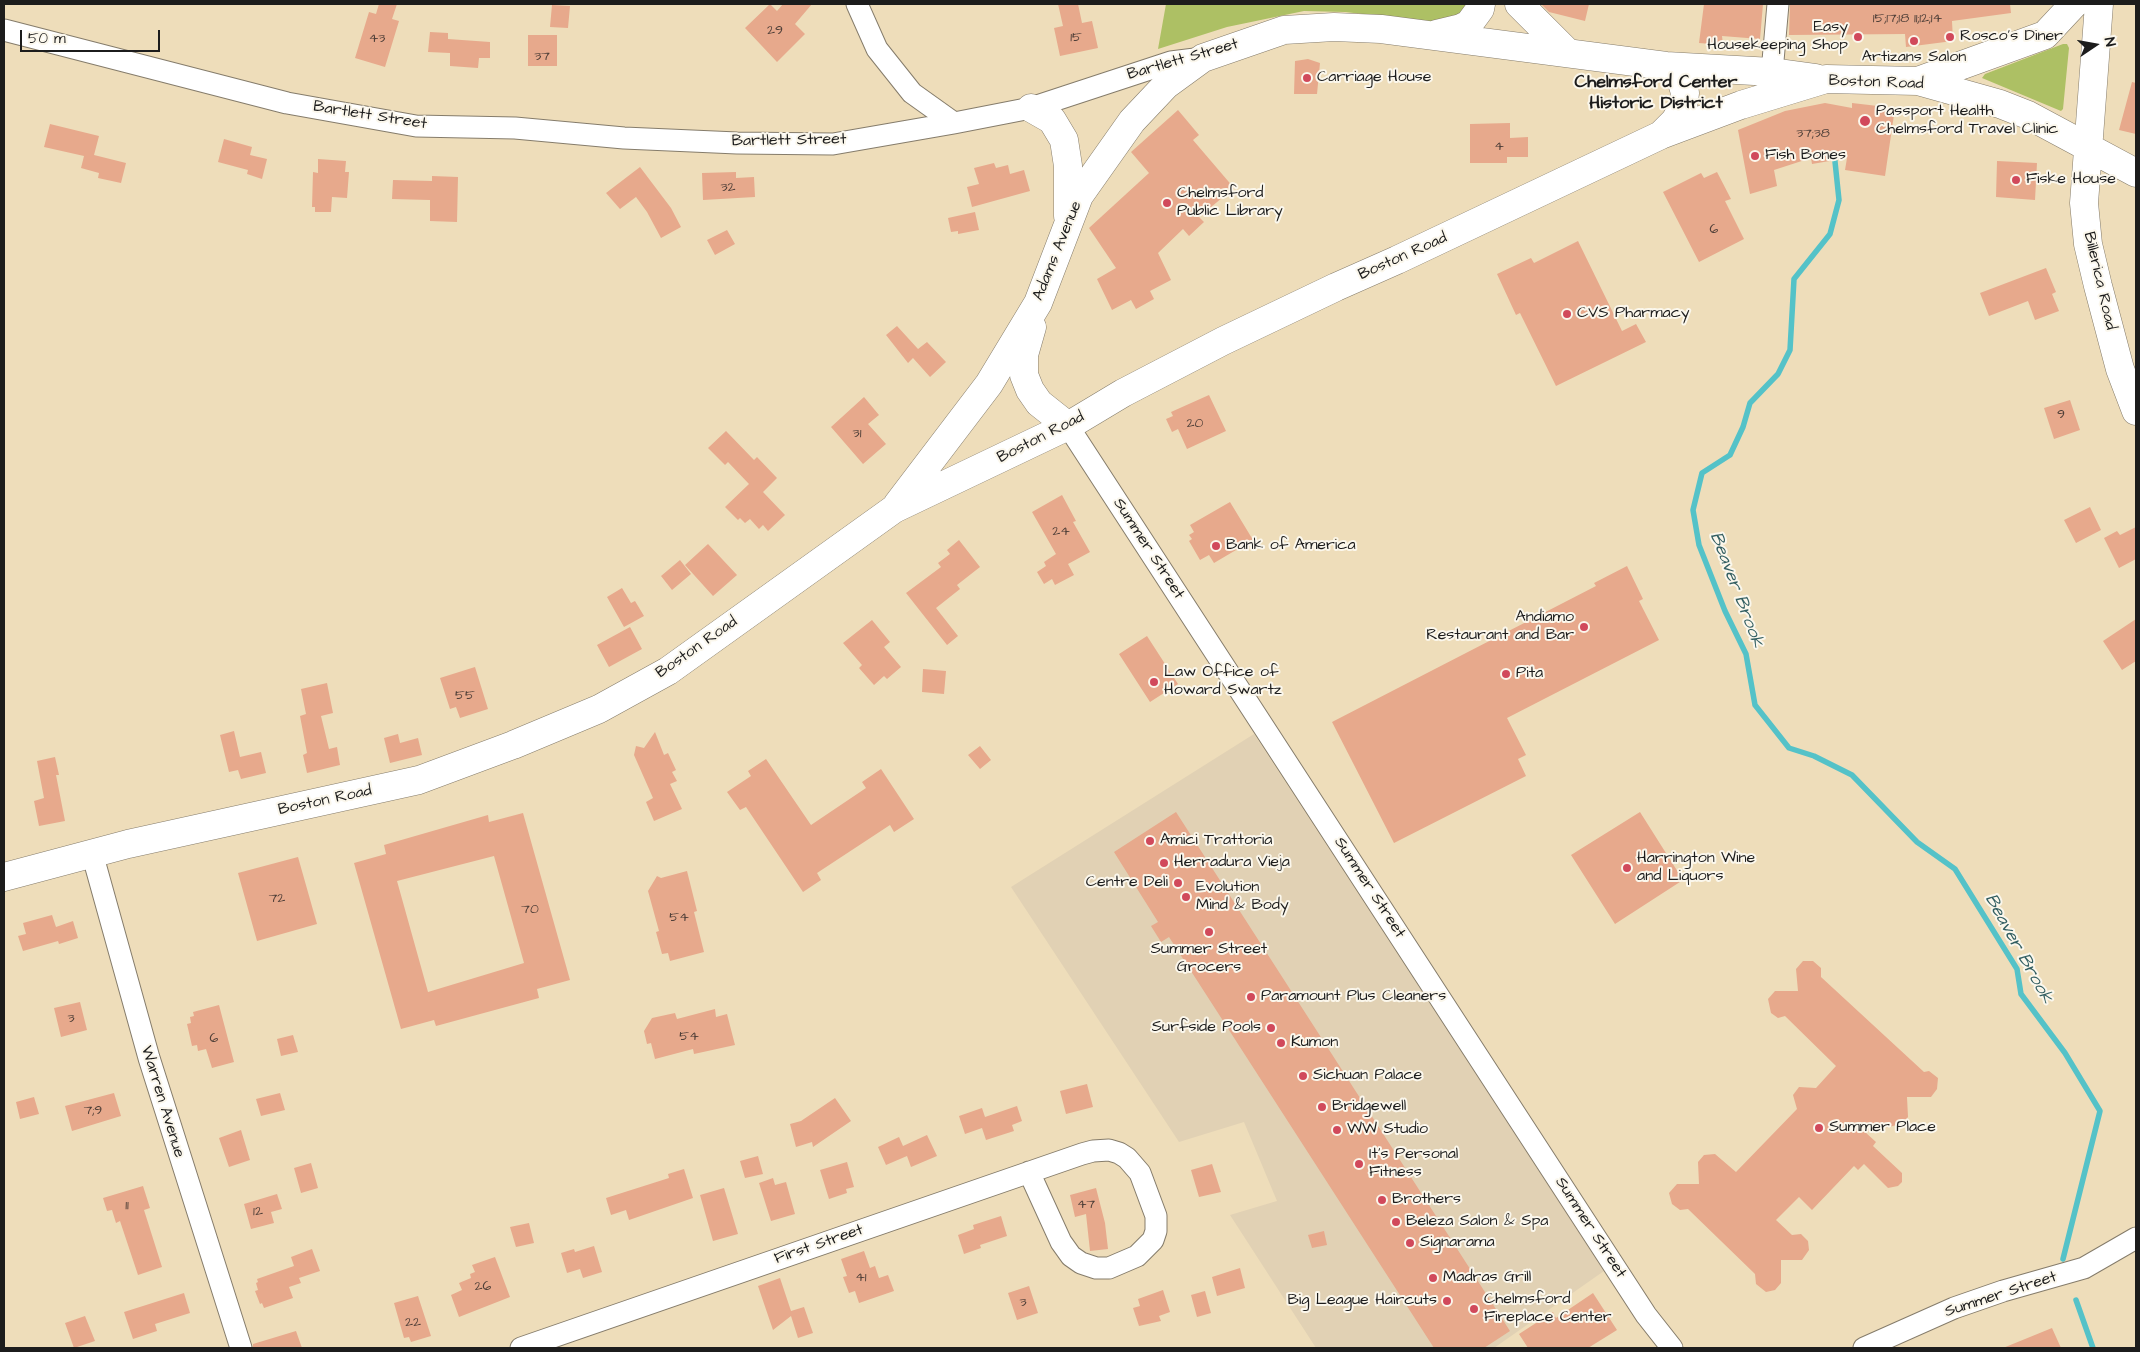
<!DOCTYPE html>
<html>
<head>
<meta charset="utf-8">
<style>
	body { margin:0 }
	#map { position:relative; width:2140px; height:1352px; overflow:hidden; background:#eeddba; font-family:"Architects Daughter",sans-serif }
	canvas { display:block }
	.frame { position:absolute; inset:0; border:5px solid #1c1c1c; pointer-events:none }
	.north { position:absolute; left:2070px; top:20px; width:50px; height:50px; -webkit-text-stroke:4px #fbf7ec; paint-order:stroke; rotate:78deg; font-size:14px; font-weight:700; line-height:20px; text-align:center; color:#1c1c1c }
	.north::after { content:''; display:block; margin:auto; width:18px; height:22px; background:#1c1c1c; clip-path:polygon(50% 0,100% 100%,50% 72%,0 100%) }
	.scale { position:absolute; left:20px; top:30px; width:140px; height:22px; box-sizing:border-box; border:2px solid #1c1c1c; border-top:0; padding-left:6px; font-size:15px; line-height:18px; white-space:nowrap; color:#1c1c1c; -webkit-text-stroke:4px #fbf7ec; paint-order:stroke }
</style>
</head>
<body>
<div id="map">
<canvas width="2140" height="1352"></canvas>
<div class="frame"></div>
<div class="north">N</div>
<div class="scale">50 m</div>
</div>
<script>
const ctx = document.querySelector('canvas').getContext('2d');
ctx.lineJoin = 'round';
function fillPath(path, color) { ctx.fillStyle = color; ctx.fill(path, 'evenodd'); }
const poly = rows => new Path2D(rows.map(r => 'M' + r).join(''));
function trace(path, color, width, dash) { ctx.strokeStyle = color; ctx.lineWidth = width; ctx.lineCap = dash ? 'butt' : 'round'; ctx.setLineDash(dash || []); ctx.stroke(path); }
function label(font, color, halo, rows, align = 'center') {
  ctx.font = font + ' "Architects Daughter",sans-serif'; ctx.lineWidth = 4; ctx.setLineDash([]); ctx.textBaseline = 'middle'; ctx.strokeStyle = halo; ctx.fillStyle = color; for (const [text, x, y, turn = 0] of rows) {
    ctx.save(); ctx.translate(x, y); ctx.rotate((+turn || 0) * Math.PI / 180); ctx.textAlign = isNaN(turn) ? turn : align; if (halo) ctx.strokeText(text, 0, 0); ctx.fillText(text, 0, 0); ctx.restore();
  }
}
fillPath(poly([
	[1254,734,1604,1271,1494,1348,1316,1348,1230,1215,1277,1201,1244,1122,1179,1142,1011,887]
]), '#e1d1b4');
fillPath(poly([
	[1166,4,1470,4,1462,16,1434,22,1345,12,1304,11,1227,27,1158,49],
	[2063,44,2067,44,2069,48,2063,109,2061,111,1982,78,1985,74]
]), '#adc064');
trace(poly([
	[1834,152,1839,200,1830,234,1794,279,1790,350,1778,374,1750,403,1743,427,1730,455,1702,473,1693,510,1699,545,1725,611,1746,654,1755,705,1789,748,1814,756,1852,775,1917,842,1955,869,2017,969,2021,994,2065,1053,2100,1111,2063,1259],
	[2076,1300,2093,1348]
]), '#54c2c8', 5.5);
fillPath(poly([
	[379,4,397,4,392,19,399,21,385,67,355,58,369,12,376,14],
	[770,4,777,11,783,4,812,4,795,24,805,34,777,62,745,28],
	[1058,4,1078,4,1082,23,1092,21,1098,48,1060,56,1054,28,1063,26],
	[1541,4,1589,4,1585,21,1549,12],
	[1704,4,1763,4,1760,39,1722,36,1723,45,1699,43],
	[1790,4,2010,4,2011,13,1952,21,1953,41,1906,47,1905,34,1789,35],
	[552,5,570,6,568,28,550,27],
	[430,32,448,33,448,39,490,42,490,58,479,58,478,68,450,66,450,53,428,52],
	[528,35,557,35,557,66,528,66],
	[1308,59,1320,63,1317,94,1294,94,1295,61],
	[2132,82,2136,83,2136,134,2119,130],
	[1825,103,1852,108,1852,103,1895,108,1885,176,1845,170,1847,158,1812,164,1811,158,1774,170,1777,186,1750,194,1738,130,1785,111],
	[1178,110,1199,135,1193,140,1234,188,1199,217,1204,222,1189,236,1183,229,1158,253,1171,280,1150,291,1154,299,1136,309,1131,300,1112,310,1097,279,1116,268,1089,228,1149,173,1131,152],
	[1510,123,1510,138,1528,137,1528,157,1507,157,1507,163,1470,163,1470,124],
	[50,124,99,136,94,155,126,163,121,183,98,178,99,173,81,168,84,156,44,147],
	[224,139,252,147,250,155,267,159,262,179,247,174,248,170,218,162],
	[318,159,346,161,345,172,349,172,347,198,332,197,331,212,315,212,315,207,312,207,313,172,318,173],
	[1997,161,2037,163,2035,200,1996,197],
	[994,163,996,168,1008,165,1010,174,1024,170,1030,191,972,207,967,187,979,184,974,168],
	[640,167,671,208,681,227,661,238,647,212,636,197,620,209,606,193],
	[736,172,736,178,754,177,755,197,703,200,702,173],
	[1717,172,1731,199,1725,201,1744,239,1699,262,1663,192,1701,173,1704,178],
	[432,176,458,177,457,222,430,221,430,200,392,199,393,180,432,181],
	[975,212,979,230,958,234,958,231,951,232,948,218],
	[727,230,735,244,715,255,707,240],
	[1578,241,1622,331,1636,324,1646,342,1556,386,1520,313,1516,315,1497,274,1531,258,1534,263],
	[2046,268,2056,292,2052,294,2059,311,2035,320,2028,301,1989,316,1980,293],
	[897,326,918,349,927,342,946,362,930,377,913,358,908,363,886,335],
	[1209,395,1226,431,1187,449,1178,429,1172,432,1166,419,1173,416,1171,412],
	[864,397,879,415,868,424,886,444,863,464,831,427],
	[2070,400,2080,430,2054,439,2044,408],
	[726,431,754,460,757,457,777,478,763,492,785,515,768,531,763,525,759,529,750,519,745,523,740,518,738,520,725,507,749,484,728,462,725,465,708,448],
	[1062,495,1076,521,1073,522,1090,552,1068,564,1074,575,1055,585,1052,579,1044,584,1037,572,1046,566,1044,562,1056,554,1032,512],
	[1230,502,1253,540,1214,563,1209,555,1200,560,1189,541,1192,539,1189,535,1194,532,1190,525],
	[2090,507,2101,530,2076,543,2064,520],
	[2136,527,2136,559,2119,568,2104,538,2117,531,2120,535],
	[959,540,980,567,957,585,960,589,936,608,958,636,947,645,906,593,941,567,938,563,950,554,947,550],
	[708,544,737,575,713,596,685,565],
	[680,560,691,574,672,590,661,576],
	[1627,566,1643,599,1639,601,1659,640,1507,718,1526,755,1518,759,1526,776,1394,843,1332,722,1596,586,1594,583],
	[622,588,631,603,635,601,644,616,624,627,607,597],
	[2136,619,2136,661,2122,670,2103,641],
	[872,620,890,642,884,647,901,667,887,679,884,676,874,685,859,668,862,665,843,643],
	[630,627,642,649,609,667,597,645],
	[1147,636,1178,684,1150,702,1119,654],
	[475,667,488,709,460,718,456,707,450,709,440,678],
	[923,669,946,671,944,694,922,692],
	[327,683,333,713,321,716,329,749,337,747,340,765,307,773,303,755,307,753,300,716,306,714,301,689],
	[234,731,240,757,261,752,266,773,241,779,238,770,229,772,220,735],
	[655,732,664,755,668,753,676,770,672,772,677,781,670,784,682,809,654,821,646,802,653,798,634,755,636,746,644,748],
	[398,734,400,743,418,738,422,755,390,763,384,738],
	[980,746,991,760,980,769,968,755],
	[55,757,59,775,56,775,65,821,39,826,34,801,44,798,37,761],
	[766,759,811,825,866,788,862,782,881,769,914,819,894,832,890,825,817,873,821,880,803,892,746,807,740,810,727,792,751,776,748,771],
	[1176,812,1510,1331,1484,1348,1434,1348,1169,937,1161,942,1151,926,1158,922,1114,852],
	[1640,812,1683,880,1615,924,1571,855],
	[523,813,570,980,537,989,539,998,436,1026,434,1020,401,1029,354,863,386,854,384,845,488,815,489,822],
	[494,856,524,963,428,992,397,881],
	[298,857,317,924,257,941,238,873],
	[687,871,697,911,694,912,704,952,670,961,668,953,662,954,656,932,659,931,648,891,657,876,661,878],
	[52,915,56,927,73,921,78,938,59,944,58,941,23,951,18,936,26,934,23,923],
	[1803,961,1813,961,1821,968,1821,977,1924,1072,1929,1071,1938,1078,1937,1089,1931,1097,1907,1097,1908,1117,1902,1124,1865,1132,1876,1142,1873,1146,1902,1173,1902,1182,1898,1186,1888,1188,1864,1164,1858,1170,1854,1166,1812,1210,1799,1197,1776,1220,1792,1235,1801,1234,1808,1241,1809,1250,1802,1260,1781,1260,1781,1283,1775,1290,1766,1292,1756,1284,1755,1274,1688,1209,1680,1210,1672,1204,1669,1193,1677,1184,1699,1184,1698,1162,1704,1155,1715,1154,1736,1172,1797,1109,1793,1095,1799,1087,1816,1088,1836,1066,1785,1016,1778,1018,1771,1013,1768,999,1775,991,1798,991,1796,969],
	[80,1002,87,1030,61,1037,54,1008],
	[219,1005,234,1062,212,1068,206,1049,198,1051,197,1045,192,1046,187,1024,191,1023,190,1017,194,1016,193,1012],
	[715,1009,716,1017,727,1014,735,1045,694,1054,693,1049,655,1059,651,1043,647,1044,644,1031,652,1018,675,1013,677,1019],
	[293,1035,298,1052,281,1056,277,1039],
	[1087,1084,1093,1107,1066,1114,1060,1091],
	[114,1093,121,1116,72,1131,65,1106],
	[280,1093,285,1110,261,1116,256,1099],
	[34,1097,39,1114,20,1119,16,1102],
	[835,1098,851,1121,813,1147,812,1142,796,1147,790,1124,801,1121],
	[1017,1106,1022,1121,1012,1125,1014,1131,986,1140,982,1128,965,1134,959,1116,982,1108,985,1117],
	[241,1130,250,1160,229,1167,219,1138],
	[927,1135,937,1156,911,1167,907,1156,886,1165,878,1147,899,1137,903,1146],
	[758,1156,763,1174,745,1178,740,1161],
	[847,1162,854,1187,846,1189,847,1193,829,1199,820,1170],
	[311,1163,318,1188,301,1193,294,1168],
	[1212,1164,1221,1192,1199,1197,1191,1170],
	[684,1169,693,1198,629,1220,626,1210,611,1215,606,1198,669,1178,668,1174],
	[773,1178,775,1185,786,1182,795,1214,771,1221,759,1183],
	[143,1186,150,1208,144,1210,162,1267,138,1275,120,1221,116,1223,112,1210,107,1211,103,1198],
	[724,1188,738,1234,713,1241,700,1195],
	[1096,1188,1105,1223,1108,1249,1090,1251,1086,1214,1075,1217,1070,1195],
	[277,1194,282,1209,271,1212,274,1223,251,1229,244,1204],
	[1001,1216,1007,1236,980,1245,981,1248,964,1254,958,1235,974,1229,973,1225],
	[529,1223,534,1243,516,1247,510,1227],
	[1324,1231,1327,1245,1312,1248,1308,1235],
	[594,1246,602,1272,583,1278,580,1269,567,1273,561,1253,574,1249,575,1252],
	[312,1249,320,1271,299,1278,301,1283,289,1287,293,1298,264,1308,262,1303,260,1304,255,1291,258,1290,256,1283,258,1282,257,1279,294,1266,291,1257],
	[864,1251,870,1268,875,1266,879,1278,888,1275,894,1291,859,1303,855,1291,849,1293,843,1277,847,1276,841,1259],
	[495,1257,510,1297,459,1317,451,1295,462,1290,459,1283,471,1278,470,1274,475,1272,472,1265],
	[1240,1268,1245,1288,1217,1296,1212,1277],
	[780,1278,791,1311,804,1307,813,1333,798,1338,791,1316,773,1330,758,1286],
	[1029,1286,1038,1313,1017,1320,1008,1293],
	[1163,1290,1170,1312,1159,1316,1161,1321,1139,1326,1133,1308,1140,1306,1138,1299],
	[1205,1291,1211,1313,1197,1317,1191,1295],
	[184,1293,190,1313,155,1324,157,1331,133,1339,124,1312],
	[1593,1293,1617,1330,1588,1348,1528,1348,1519,1334,1553,1312,1556,1318],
	[418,1296,431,1336,411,1342,409,1337,404,1338,394,1303],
	[85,1316,95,1341,74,1348,65,1323],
	[2052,1328,2061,1348,2003,1348],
	[296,1331,302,1348,253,1348,253,1344]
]), '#e7a98c');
const minor = poly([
	[857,4,877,49,912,93,954,123],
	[4,30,287,103,416,126,515,128,624,138,737,143,833,144,954,123,1031,108,1171,62,1203,58],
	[1772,72,1778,4],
	[1068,426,1646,1315,1672,1348],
	[92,853,149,1058,241,1348],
	[521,1348,1082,1154,1093,1151,1109,1150,1119,1153,1127,1158,1140,1173,1156,1216,1156,1231,1153,1240,1137,1256,1109,1268,1096,1268,1081,1263,1071,1256,1061,1242,1029,1172],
	[1864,1348,1954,1308,2003,1291,2084,1268,2136,1238]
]);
const major = poly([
	[1519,4,1568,53],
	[2099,4,2084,203,2088,244,2098,286,2120,369,2136,411],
	[1436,34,1461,28,1469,24,1480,9,1481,4],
	[1918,81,2045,35,2074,4],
	[1031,108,1052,120,1064,140,1068,166,1068,216],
	[1661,135,1675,121,1683,107,1685,93,1682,82,1666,66],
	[1032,327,1024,355,1024,375,1030,390,1039,403,1068,426],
	[897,505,989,384,1038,303,1079,196,1132,121,1166,85,1203,58,1284,30,1334,27,1381,29,1666,66,1772,72,1816,78],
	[4,877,128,844,419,780,513,745,599,709,668,671,894,509,1068,426,1123,393,1223,341,1336,287,1397,260,1661,135,1741,105,1826,79,1918,81,2000,104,2028,115,2136,173]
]);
trace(minor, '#857c6b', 23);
trace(major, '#857c6b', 29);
trace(minor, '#fff', 21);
trace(major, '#fff', 28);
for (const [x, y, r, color] of [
	[1858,37,5,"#d1495b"],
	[1950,37,5,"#d1495b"],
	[1914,41,5,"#d1495b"],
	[1307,78,5,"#d1495b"],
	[1865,121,6,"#d1495b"],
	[1755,156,5,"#d1495b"],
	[2016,180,5,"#d1495b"],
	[1167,203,5,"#d1495b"],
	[1567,314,5,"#d1495b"],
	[1216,546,5,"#d1495b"],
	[1584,627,5,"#d1495b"],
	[1506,674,5,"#d1495b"],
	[1154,682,5,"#d1495b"],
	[1150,841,5,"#d1495b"],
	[1164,863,5,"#d1495b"],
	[1627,868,5,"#d1495b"],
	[1178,883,5,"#d1495b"],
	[1186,897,5,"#d1495b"],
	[1209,932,5,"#d1495b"],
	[1251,997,5,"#d1495b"],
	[1271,1028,5,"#d1495b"],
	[1281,1043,5,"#d1495b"],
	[1303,1076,5,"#d1495b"],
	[1322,1107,5,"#d1495b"],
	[1819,1128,5,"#d1495b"],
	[1337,1130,5,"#d1495b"],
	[1359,1164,5,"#d1495b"],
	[1382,1200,5,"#d1495b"],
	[1396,1222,5,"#d1495b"],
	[1410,1243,5,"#d1495b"],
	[1433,1278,5,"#d1495b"],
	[1447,1301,5,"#d1495b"],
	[1474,1309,5,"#d1495b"]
]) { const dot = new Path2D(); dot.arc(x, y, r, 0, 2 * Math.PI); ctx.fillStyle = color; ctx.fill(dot); trace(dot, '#fbf7ec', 2); }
label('14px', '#4f3f38', null, [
	["15;17;18",1891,19],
	["11;12;14",1928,19],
	["29",775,31],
	["15",1076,38],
	["43",377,39],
	["37",542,57],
	["37;38",1813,134],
	["4",1499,147],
	["32",728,188],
	["6",1714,230],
	["9",2061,415],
	["20",1195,424],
	["31",857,434],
	["24",1061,532],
	["55",465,696],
	["72",277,899],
	["70",530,910],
	["54",679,918],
	["3",71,1019],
	["54",689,1037],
	["6",214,1039],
	["7;9",93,1111],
	["47",1086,1205],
	["11",127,1206],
	["12",258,1212],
	["41",861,1278],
	["26",483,1287],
	["3",1023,1303],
	["22",413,1323]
]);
label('16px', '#1c1c1c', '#fbf7ec', [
	["Easy",1848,28,"right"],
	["Housekeeping Shop",1848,46,"right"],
	["Rosco's Diner",1960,37],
	["Artizans Salon",1914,58,"center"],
	["Carriage House",1317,78],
	["Passport Health",1876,112],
	["Chelmsford Travel Clinic",1876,130],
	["Fish Bones",1765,156],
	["Fiske House",2026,180],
	["Chelmsford",1177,194],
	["Public Library",1177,212],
	["CVS Pharmacy",1577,314],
	["Bank of America",1226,546],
	["Andiamo",1574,618,"right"],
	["Restaurant and Bar",1574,636,"right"],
	["Law Office of",1164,673],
	["Howard Swartz",1164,691],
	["Pita",1516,674],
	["Amici Trattoria",1160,841],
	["Harrington Wine",1637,859],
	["and Liquors",1637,877],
	["Herradura Vieja",1174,863],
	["Centre Deli",1168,883,"right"],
	["Evolution",1196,888],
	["Mind & Body",1196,906],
	["Summer Street",1209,950,"center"],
	["Grocers",1209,968,"center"],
	["Paramount Plus Cleaners",1261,997],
	["Surfside Pools",1261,1028,"right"],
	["Kumon",1291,1043],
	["Sichuan Palace",1313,1076],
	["Bridgewell",1332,1107],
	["Summer Place",1829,1128],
	["WW Studio",1347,1130],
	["It's Personal",1369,1155],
	["Fitness",1369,1173],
	["Brothers",1392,1200],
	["Beleza Salon & Spa",1406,1222],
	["Signarama",1420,1243],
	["Madras Grill",1443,1278],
	["Chelmsford",1484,1300],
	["Fireplace Center",1484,1318],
	["Big League Haircuts",1437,1301,"right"]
], 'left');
label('16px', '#1c1c1c', '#fbf7ec', [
	["Bartlett Street",1183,60,-16],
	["Boston Road",1876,83,2],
	["Bartlett Street",370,116,9],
	["Bartlett Street",789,141,-1],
	["Adams Avenue",1058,251,-68],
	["Boston Road",1403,257,-24],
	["Billerica Road",2099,281,77],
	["Boston Road",1041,438,-27],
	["Summer Street",1148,549,57],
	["Boston Road",697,648,-35],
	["Boston Road",325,801,-12],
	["Summer Street",1369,888,57],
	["Warren Avenue",162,1102,73],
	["Summer Street",1590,1228,57],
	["First Street",819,1245,-19],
	["Summer Street",2001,1295,-18]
]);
label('bold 18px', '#1c1c1c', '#fbf7ec', [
	["Chelmsford Center",1656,83],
	["Historic District",1656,104]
]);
label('italic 18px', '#325e61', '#fbf7ec', [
	["Beaver Brook",1736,590,69],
	["Beaver Brook",2018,949,61]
]);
</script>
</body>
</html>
